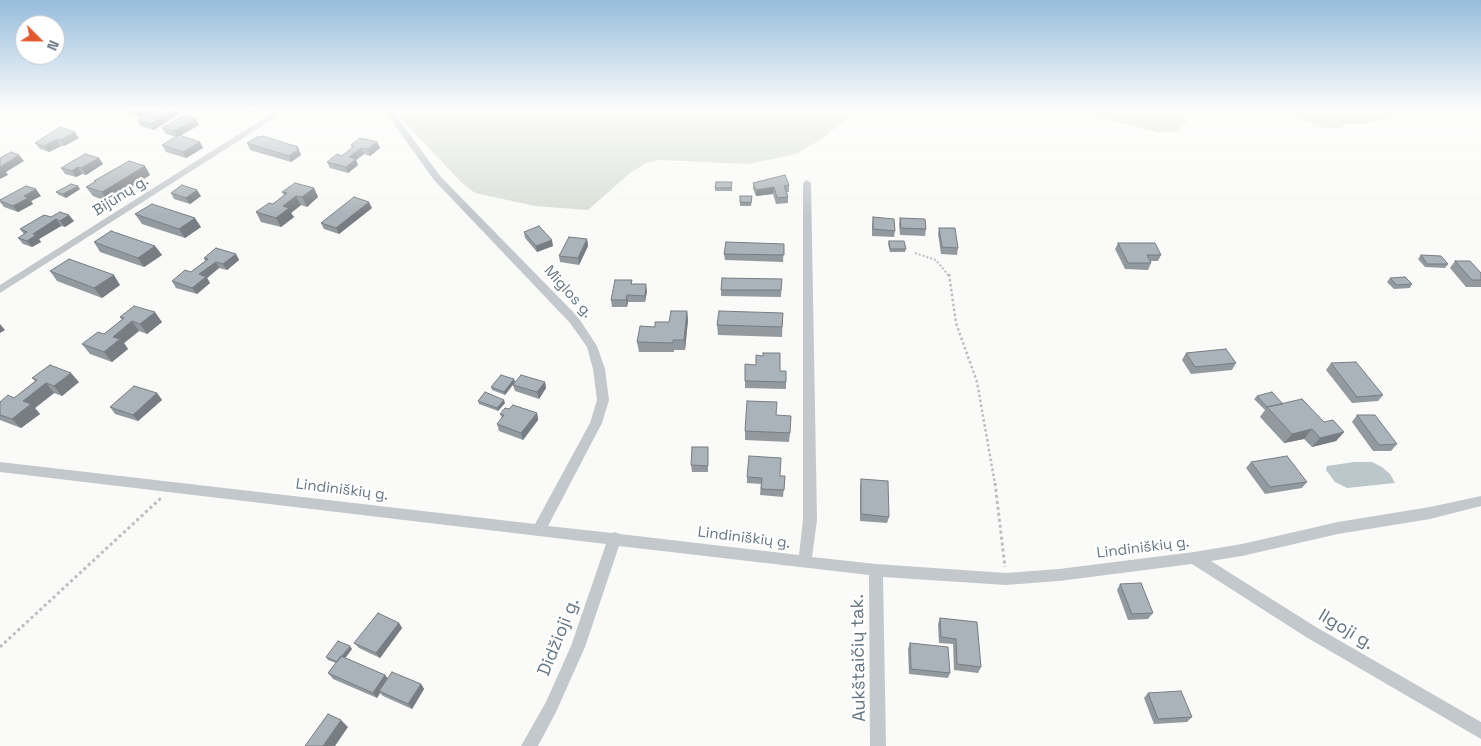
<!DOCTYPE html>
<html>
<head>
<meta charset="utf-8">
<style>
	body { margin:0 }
	#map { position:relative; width:1481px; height:746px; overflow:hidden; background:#fafaf8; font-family:"Space Grotesk",sans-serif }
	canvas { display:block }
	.north { position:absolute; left:15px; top:15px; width:50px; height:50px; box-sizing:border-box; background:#fff; border:1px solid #c1c8cd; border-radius:50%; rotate:113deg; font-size:14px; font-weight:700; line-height:20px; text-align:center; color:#657683 }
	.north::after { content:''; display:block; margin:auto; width:18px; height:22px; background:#e4572e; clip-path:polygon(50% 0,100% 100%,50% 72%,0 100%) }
</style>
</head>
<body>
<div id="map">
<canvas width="1481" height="746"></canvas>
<div class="north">N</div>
</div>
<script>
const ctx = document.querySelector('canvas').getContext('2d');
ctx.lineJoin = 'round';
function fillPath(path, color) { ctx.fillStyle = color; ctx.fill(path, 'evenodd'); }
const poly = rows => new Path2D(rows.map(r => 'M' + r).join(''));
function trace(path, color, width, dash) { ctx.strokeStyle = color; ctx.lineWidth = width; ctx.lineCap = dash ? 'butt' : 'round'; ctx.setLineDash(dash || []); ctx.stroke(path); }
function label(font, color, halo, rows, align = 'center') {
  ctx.font = font + ' "Space Grotesk",sans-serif'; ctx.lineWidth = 5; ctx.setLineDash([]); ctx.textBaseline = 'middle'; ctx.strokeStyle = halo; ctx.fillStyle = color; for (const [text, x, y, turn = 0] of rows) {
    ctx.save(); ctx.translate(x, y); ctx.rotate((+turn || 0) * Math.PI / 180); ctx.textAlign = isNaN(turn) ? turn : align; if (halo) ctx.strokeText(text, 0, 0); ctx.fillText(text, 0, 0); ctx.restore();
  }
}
fillPath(poly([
	[393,110,862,110,852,115,820,140,796,154,748,164,660,160,646,163,629,174,588,210,535,206,475,193,461,182],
	[1071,110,1176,110,1187,121,1177,131,1159,133],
	[1281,110,1397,110,1391,117,1366,124,1345,124,1341,128,1326,128,1310,123]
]), '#dadfd7');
fillPath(poly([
	[1354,462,1372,462,1382,467,1390,474,1395,483,1347,488,1335,482,1326,470,1327,466]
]), '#bbc7cb');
trace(poly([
	[915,253,936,260,949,276]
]), '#bbbfc2', 2, [2, 2]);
trace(poly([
	[949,274,956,323,977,382,995,484]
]), '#bbbfc2', 2.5, [2.5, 2.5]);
trace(poly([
	[995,483,1005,567],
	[0,647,161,498]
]), '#bbbfc2', 3, [3, 3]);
fillPath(poly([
	[277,110,287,110,0,293,0,285,277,110],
	[384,110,392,110,440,176,578,317,597,346,605,369,609,400,602,423,548,526,612,533,615,532,620,534,799,555,803,520,803,183,807,180,811,183,817,520,812,557,876,564,1006,573,1059,569,1194,552,1242,544,1338,522,1430,507,1481,496,1481,506,1430,519,1338,534,1242,556,1211,561,1316,627,1481,722,1481,739,1306,637,1192,564,1059,581,1006,585,883,577,886,746,870,746,869,575,619,546,585,647,556,712,538,746,521,746,546,702,571,646,606,544,0,472,0,462,535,524,590,423,597,400,593,369,587,347,570,323,434,180,384,110]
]), '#c3c8cc');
fillPath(poly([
	[125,110,150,110,140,117,126,113],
	[240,110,257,110,250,114],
	[155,112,179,114,154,130,141,126,137,120],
	[199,125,180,136,200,142,203,148,186,158,166,152,162,145,176,137,166,134,162,128],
	[60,127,79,138,64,146,61,146,49,152,40,149,35,143],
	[377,142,380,148,370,156,364,154,356,160,358,165,348,173,330,168,327,162,342,156,352,148,351,145],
	[247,143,301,153,300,153,301,155,291,162,250,150],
	[99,158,103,164,86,175,82,174,76,177,65,174,61,168],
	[145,166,150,175,108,202,93,196,86,187,95,182,94,181],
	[732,182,732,191,715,191,715,188],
	[753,183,789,185,789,192,787,192,788,197,788,203,776,204,773,194,756,196,753,189],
	[314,188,318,197,307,207,301,205,291,213,294,217,281,227,261,222,256,212,273,204,284,195,282,192],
	[80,189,66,198,59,195,56,192],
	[171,193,201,196,190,204,174,199],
	[41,196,31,201,33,204,18,212,4,207,0,202,0,200],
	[740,196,752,196,751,206,740,206],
	[372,208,339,234,324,229,321,223],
	[135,214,201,227,185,238,142,224],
	[51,217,74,221,65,227,61,226,39,239,41,242,32,247,23,244,18,238,24,234,20,229],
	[873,217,895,231,894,237,872,236,872,224],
	[900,218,926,229,925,236,900,235,899,225],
	[939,228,958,248,957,255,941,254,938,234],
	[524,232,553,246,537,252,525,238],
	[587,239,588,246,579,265,560,262,559,256],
	[889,241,906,249,905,252,890,252,888,244],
	[94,242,155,246,162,255,144,267,100,252],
	[1118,243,1161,255,1158,261,1151,261,1151,263,1148,270,1125,269,1115,249],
	[784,244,783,262,725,260,724,254],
	[236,254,239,260,227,270,219,268,207,278,210,283,197,294,176,288,172,281,191,272,205,261,204,258],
	[1421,255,1448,264,1445,268,1425,267,1418,259],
	[1455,261,1481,273,1481,287,1466,287,1450,268],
	[50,271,120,285,102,298,57,281],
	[1390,278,1412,284,1410,288,1394,289,1387,282],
	[782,279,781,297,721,296,721,290],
	[632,280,632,284,647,291,645,302,628,302,627,307,612,307,611,300],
	[687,311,688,320,685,350,674,350,674,352,639,352,637,342,655,327,669,322],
	[783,313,782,337,718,335,717,325],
	[120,317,162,322,147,334,139,331,124,343,128,349,112,362,90,354,82,344,104,334,122,320],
	[1186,353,1236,363,1232,370,1191,374,1182,360],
	[763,356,780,371,786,382,786,389,745,388,745,381],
	[1331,363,1383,395,1378,401,1352,403,1326,370],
	[32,378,79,382,62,396,54,393,35,408,40,414,21,428,0,420,0,402,14,398,35,381],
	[514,379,515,382,505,395,492,390,491,387],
	[545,382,546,388,539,399,515,391,513,385],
	[157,393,162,400,138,421,115,414,110,407],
	[1257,396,1283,404,1344,432,1336,441,1312,447,1304,439,1284,443,1260,417,1265,410,1254,399],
	[478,401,505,403,498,411,479,404],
	[509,409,537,413,538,420,523,440,499,431,497,424,502,418,500,414],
	[776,415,790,433,789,442,745,440,745,431],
	[1357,415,1397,444,1391,451,1373,451,1352,422],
	[708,447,708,472,692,472,691,465],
	[1251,462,1307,482,1302,488,1265,494,1246,468],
	[780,476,785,476,783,497,760,495,761,484,747,483,747,477],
	[861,479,889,517,887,523,860,521,860,486],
	[1120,584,1153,613,1148,619,1128,620,1117,590],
	[940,618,981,667,978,673,954,670,953,644,939,643,938,624],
	[399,623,402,628,380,658,359,648,354,643],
	[910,643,950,673,948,678,909,674,908,649],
	[352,649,345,658,385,675,388,679,421,684,424,689,412,709,383,696,380,693,377,698,333,679,328,673,336,663,328,660,326,657],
	[1148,693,1192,717,1187,722,1154,724,1144,698]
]), '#929a9f');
fillPath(poly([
	[137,110,150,110,140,117,136,111],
	[172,110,177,110,179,114,154,130,151,124],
	[248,110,257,110,250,114],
	[196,119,199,125,177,137,174,131],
	[75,132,79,138,64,146,60,140],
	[57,139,61,146,49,152,44,146],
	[200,142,203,148,186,158,183,152],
	[377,142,380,148,370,156,368,149],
	[298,147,301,155,291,162,289,156],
	[361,148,364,154,356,160,358,165,348,173,346,167,349,157],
	[19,155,24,161,6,172,8,175,0,179,0,167],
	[99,158,103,164,86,175,81,168],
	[145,166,150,175,108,202,102,192],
	[78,167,82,174,76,177,72,171],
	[78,186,80,189,66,198,63,194],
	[774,187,773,194,756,196,756,190],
	[314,188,318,197,307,207,302,197],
	[36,189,41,196,31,201,33,204,18,212,13,206,24,196],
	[197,190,201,196,190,204,186,198],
	[296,196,301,205,291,213,294,217,281,227,276,218,283,206],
	[369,202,372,208,339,234,336,228],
	[69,215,74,221,65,227,60,221],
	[195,218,201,227,185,238,179,229],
	[56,219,61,226,39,239,41,242,32,247,27,241,33,234],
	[587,239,588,246,579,265,578,258],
	[552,240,553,246,537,252,536,246],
	[155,246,162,255,144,267,138,258],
	[236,254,239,260,227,270,223,264],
	[216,262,219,268,207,278,210,283,197,294,192,288,199,274],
	[114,275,120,285,102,298,94,288],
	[646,284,647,291,645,302,645,296],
	[627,295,628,302,627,307,626,300],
	[687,311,688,320,685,350,684,340],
	[155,312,162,322,147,334,140,324],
	[132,321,139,331,124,343,128,349,112,362,104,352,113,337],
	[0,324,5,330,0,333],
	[71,373,79,382,62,396,54,386],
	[514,379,515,382,505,395,504,392],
	[545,382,546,388,539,399,537,392],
	[46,383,54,393,35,408,40,414,21,428,12,419,23,401],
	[157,393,162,400,138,421,133,415],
	[504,400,505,403,498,411,497,408],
	[537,413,538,420,523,440,521,433],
	[1312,429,1304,439,1284,443,1292,434],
	[1344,432,1336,441,1312,447,1320,438],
	[399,623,402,628,380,658,376,653],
	[350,646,352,649,340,665,338,662],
	[385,675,389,680,379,691,380,693,377,698,373,693],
	[421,684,424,689,412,709,408,704],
	[341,720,348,727,335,746,323,746]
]), '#777d82');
const building = poly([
	[159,110,172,110,151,124,137,120,152,111,155,112,159,110],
	[184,115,196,119,174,131,162,128,184,115],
	[60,127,75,132,60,140,57,139,44,146,35,143,60,127],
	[179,135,200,142,183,152,162,145,179,135],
	[263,136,298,147,296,148,299,149,289,156,247,143,257,137,263,136],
	[360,138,377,142,368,149,361,148,349,157,356,159,346,167,327,162,337,154,342,156,354,146,351,145,360,138],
	[11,152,19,155,0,167,0,158,11,152],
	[85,154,99,158,81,168,78,167,72,171,61,168,85,154],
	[129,161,145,166,102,192,86,187,96,181,94,181,129,161],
	[785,175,789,185,784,186,788,197,777,198,774,187,756,190,753,183,785,175],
	[716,182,732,182,731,188,715,188,716,182],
	[295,183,314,188,302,197,296,196,283,206,289,208,276,218,256,212,269,203,273,204,287,193,282,192,295,183],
	[71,184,78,186,63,194,56,192,71,184],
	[182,185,197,190,186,198,171,193,182,185],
	[26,186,36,189,24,196,28,198,13,206,0,201,0,200,26,186],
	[740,196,752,196,751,203,740,202,740,196],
	[354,197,369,202,336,228,321,223,354,197],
	[152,204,195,218,179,229,135,214,152,204],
	[60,212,69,215,60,221,56,219,33,234,36,235,27,241,18,238,27,232,20,229,44,215,51,217,60,212],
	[873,217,894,219,895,231,873,229,873,217],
	[900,218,925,219,926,229,901,228,900,218],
	[539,226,552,240,536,246,524,232,539,226],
	[939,228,955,228,958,248,942,247,939,228],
	[111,231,155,246,138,258,94,242,111,231],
	[569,237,587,239,578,258,559,256,569,237],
	[889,241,904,241,906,249,890,249,889,241],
	[726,242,784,244,784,255,724,254,726,242],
	[1118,243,1155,243,1161,255,1147,255,1151,263,1128,263,1118,243],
	[216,248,236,254,223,264,216,262,199,274,206,277,192,288,172,281,185,270,191,272,208,259,204,258,216,248],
	[1421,255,1441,256,1448,264,1427,264,1421,255],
	[69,259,114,275,94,288,50,271,69,259],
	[1455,261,1470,261,1481,273,1481,280,1472,280,1455,261],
	[1405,277,1412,284,1397,285,1390,278,1405,277],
	[722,278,782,279,781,290,721,290,722,278],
	[615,280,632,280,631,284,646,284,645,296,627,295,626,300,611,300,615,280],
	[134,306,155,312,140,324,132,321,113,337,120,339,104,352,82,344,98,332,104,334,124,318,120,317,134,306],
	[671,311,687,311,684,340,673,340,673,343,637,342,640,326,655,327,655,322,669,322,671,311],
	[719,311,783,313,782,327,717,325,719,311],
	[1226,349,1236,363,1195,367,1186,353,1226,349],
	[763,353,780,353,780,371,786,371,786,382,745,381,745,364,756,365,756,355,763,356,763,353],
	[1356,362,1383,395,1357,397,1331,363,1356,362],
	[50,365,71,373,54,386,46,383,23,401,31,404,12,419,0,415,0,402,8,395,14,398,37,380,32,378,50,365],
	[501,375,514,379,504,392,491,387,501,375],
	[521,375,545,382,537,392,513,385,521,375],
	[134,386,157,393,133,415,110,407,134,386],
	[485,392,504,400,497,408,478,401,485,392],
	[1272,392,1283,404,1267,407,1257,396,1272,392],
	[1302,399,1324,422,1333,420,1344,432,1320,438,1312,429,1292,434,1267,407,1302,399],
	[747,401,777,402,776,415,791,416,790,433,745,431,747,401],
	[513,405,537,413,521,433,497,424,504,415,500,414,505,408,509,409,513,405],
	[1357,415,1375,415,1397,444,1379,445,1357,415],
	[692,447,708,447,708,466,691,465,692,447],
	[749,456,781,458,780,476,785,476,784,490,761,489,762,478,747,477,749,456],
	[1287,456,1307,482,1270,487,1251,462,1287,456],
	[861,479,888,481,889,517,861,514,861,479],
	[1141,583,1153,613,1132,614,1120,584,1141,583],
	[378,613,399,623,376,653,354,643,378,613],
	[940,618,977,622,981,667,957,664,956,639,941,637,940,618],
	[338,641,350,646,337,662,326,657,338,641],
	[910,643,948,647,950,673,911,669,910,643],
	[341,656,385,675,373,693,328,673,341,656],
	[392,672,421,684,408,704,379,691,392,672],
	[1181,691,1192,717,1158,719,1148,693,1181,691],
	[328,714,341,720,323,746,305,746,328,714]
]);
fillPath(building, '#aab3b9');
trace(building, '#777d82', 1);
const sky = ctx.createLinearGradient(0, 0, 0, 215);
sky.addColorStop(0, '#96bcdc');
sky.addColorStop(0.51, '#fdfdfc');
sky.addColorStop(1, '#fdfdfc00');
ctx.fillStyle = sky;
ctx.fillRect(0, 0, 1481, 215);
label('15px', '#657683', '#fff', [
	["Bijūnų g.",121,196,-32],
	["Miglos g.",568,292,48],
	["Lindiniškių g.",342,490,7],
	["Lindiniškių g.",744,538,7],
	["Lindiniškių g.",1143,548,-7]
]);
label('18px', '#657683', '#fff', [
	["Ilgoji g.",1346,630,31],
	["Didžioji g.",559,637,-68],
	["Aukštaičių tak.",859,658,-91]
]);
</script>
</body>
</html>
